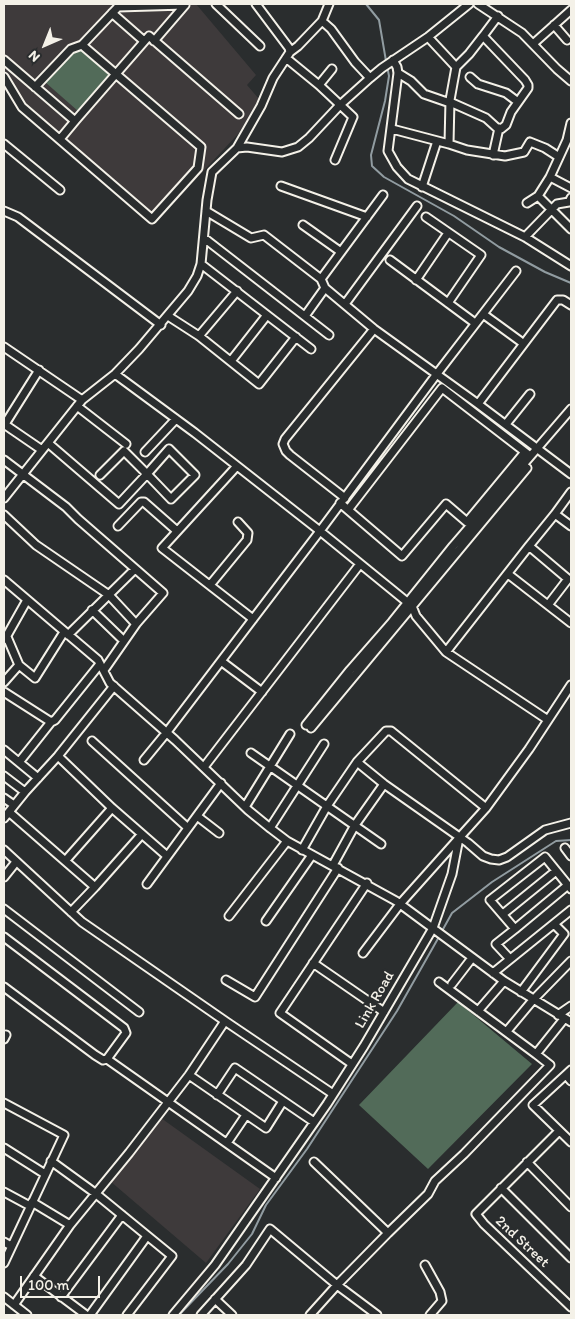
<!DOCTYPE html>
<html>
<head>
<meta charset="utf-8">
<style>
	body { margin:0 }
	#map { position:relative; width:575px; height:1319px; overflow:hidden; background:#2a2d2e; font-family:Itim,sans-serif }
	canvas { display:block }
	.frame { position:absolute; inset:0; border:5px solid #f4f1e8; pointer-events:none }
	.north { position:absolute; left:20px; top:20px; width:50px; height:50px; -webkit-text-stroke:4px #2a2d2e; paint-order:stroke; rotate:224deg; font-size:14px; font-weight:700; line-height:20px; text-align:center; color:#f4f1e8 }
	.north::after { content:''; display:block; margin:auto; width:18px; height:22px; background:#f4f1e8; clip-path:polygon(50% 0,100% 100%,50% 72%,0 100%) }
	.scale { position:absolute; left:20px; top:1276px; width:80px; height:22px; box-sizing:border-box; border:2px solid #f4f1e8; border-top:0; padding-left:6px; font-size:15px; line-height:18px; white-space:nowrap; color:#f4f1e8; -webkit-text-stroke:4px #2a2d2e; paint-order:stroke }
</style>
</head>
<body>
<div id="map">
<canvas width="575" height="1319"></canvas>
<div class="frame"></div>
<div class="north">N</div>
<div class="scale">100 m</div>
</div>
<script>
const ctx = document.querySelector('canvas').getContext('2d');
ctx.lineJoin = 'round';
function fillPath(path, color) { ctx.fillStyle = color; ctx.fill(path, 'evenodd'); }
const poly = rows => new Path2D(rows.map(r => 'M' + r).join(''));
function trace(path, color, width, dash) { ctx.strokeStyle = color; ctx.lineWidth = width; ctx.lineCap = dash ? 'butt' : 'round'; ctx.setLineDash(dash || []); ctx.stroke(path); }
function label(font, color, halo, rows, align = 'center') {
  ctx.font = font + ' Itim,sans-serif'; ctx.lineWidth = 4.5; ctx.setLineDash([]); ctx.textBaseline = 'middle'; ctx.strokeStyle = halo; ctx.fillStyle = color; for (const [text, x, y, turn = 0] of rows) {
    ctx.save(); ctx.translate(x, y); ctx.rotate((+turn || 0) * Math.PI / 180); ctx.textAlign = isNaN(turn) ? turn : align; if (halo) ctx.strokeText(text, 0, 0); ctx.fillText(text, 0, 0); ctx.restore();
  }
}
fillPath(poly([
	[4,4,196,4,256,75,247,85,259,99,239,133,152,226,16,108,4,88],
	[161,1118,260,1189,206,1263,110,1181]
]), '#3e3a3b');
fillPath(poly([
	[76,45,109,75,78,111,45,82],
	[458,1002,532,1064,428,1169,359,1105]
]), '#526b59');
trace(poly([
	[366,4,379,20,386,61],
	[387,66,389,76,385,101,371,155,372,166,384,177,454,216,499,247,545,272,571,283],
	[442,931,452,913,492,882,556,841,571,840],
	[179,1315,228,1264,252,1234,266,1205,307,1149,397,1011,440,935]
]), '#919ca1', 2);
const minor = poly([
	[216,4,260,46],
	[329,4,322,21,331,29,355,62,370,78],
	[478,4,522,33,557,69,571,81],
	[118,7,185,5],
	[112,13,144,41],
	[554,25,567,40],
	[428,37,456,67,450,100,449,144],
	[154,41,185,5],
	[533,44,571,10],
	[290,52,298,46,322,21],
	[286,58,319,85,353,117,335,160],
	[4,60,75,121,149,36,239,114],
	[393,60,397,67,398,73,388,151,397,167,408,179,525,237,571,266],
	[456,67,469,54,483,36],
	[398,73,411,81,424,94,450,103],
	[4,77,22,107,152,219,198,168,201,147,82,45,118,7,118,4],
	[470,77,478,84,506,93,518,102],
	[319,85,332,69],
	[35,87,71,49,82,45],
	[450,102,486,118,497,128,501,129,506,125,511,112,528,88,528,85,525,80,483,36,498,16],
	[571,123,567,140,550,177,571,188],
	[392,129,449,144,467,150,505,156,524,152,530,142,545,148,559,157],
	[60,139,75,121],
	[4,144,60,190],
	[237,148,261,106,273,78,290,52,289,48,256,4],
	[493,155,499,128],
	[281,186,367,217],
	[422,187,437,141],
	[538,196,571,229],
	[527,203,538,196,550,177],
	[4,211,18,217,161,325],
	[206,211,251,238,264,235,321,279,325,288,374,329,478,404,571,474],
	[426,217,481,255,448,303],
	[303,225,341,252],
	[525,237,557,204,569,202,571,198],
	[204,238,329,335],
	[390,260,475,323],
	[201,264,311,349],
	[321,279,383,195],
	[416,280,448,233],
	[345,304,417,206],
	[483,314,520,341],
	[168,316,199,336,259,384,296,337],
	[305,316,325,288],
	[199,336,237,291],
	[4,347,82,400],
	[231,361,267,315],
	[115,374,195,433,320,531,412,606,416,616,446,652,548,720],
	[478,404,557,300,563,300,571,305],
	[77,406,126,444],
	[4,424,42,450],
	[5,424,39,370],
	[506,424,530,394],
	[48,443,119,504,147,474,169,449,195,475,171,499,147,474,124,451,100,475],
	[145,452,176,419],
	[4,460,66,507,78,519,163,593,136,624],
	[237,466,162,548,253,619],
	[571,492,555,514,571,526],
	[4,498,82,400,115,374,139,349,188,291,197,276,201,264,207,200,212,172,237,148,247,147,282,152,298,147,309,138,340,105,370,78,382,68,428,37,469,4],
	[345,498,290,455,286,451,283,444,285,439,374,329],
	[340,503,402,556,446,504,467,522,525,452],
	[348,510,442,388,529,455],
	[4,515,36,545,109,595,136,624,104,670],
	[118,526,141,502,144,502,177,531],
	[508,574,571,623],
	[4,580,98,660,110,683,175,740,248,810,270,828,287,841,396,901,504,981,571,1022],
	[210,585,247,540,248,533,238,522],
	[548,605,568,579,529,546,555,514],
	[92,610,124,641],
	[68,635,134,570],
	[5,639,27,600],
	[446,652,529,546],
	[221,661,262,692],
	[19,665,35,678,64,632],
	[4,682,19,665,7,637],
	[4,692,51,722,55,720,100,664],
	[306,725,350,670,392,622,453,546,571,409],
	[311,728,527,468],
	[92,741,188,828],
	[4,750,38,778],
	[251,753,381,844],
	[58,756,112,808,167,856],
	[144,760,167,732,320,531,436,375,516,271],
	[20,761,51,722],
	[204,767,360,564],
	[4,776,25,792,58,756,114,686],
	[4,798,14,805],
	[245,807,290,734],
	[486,808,391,731,386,731,357,762,384,784,468,843,483,856,491,859,499,860,507,857,545,830,571,823],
	[9,812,95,887],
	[197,816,219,833],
	[4,818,25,792],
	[270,828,324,744],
	[565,848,571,856],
	[4,850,82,922,225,1021,189,1075,129,1153,70,1225,14,1305],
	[302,850,327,806,357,762],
	[66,860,112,808],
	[333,865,355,825,384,784],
	[4,877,16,862],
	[147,884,221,783],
	[4,909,139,1012],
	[71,912,95,887,142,834],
	[503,914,556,871],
	[229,916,287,841],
	[266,921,312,855],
	[515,929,568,885],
	[4,937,124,1028,126,1033,107,1059],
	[363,953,400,904,459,838],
	[510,959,496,944,515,929,490,900,545,857,571,889],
	[313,963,384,1012],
	[493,973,571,910],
	[226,980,255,997,338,868],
	[439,982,536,1054,564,1019],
	[452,984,472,958],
	[4,987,95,1055,103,1060,107,1059,276,1178],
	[521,992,564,934,555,925],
	[478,1011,504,981],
	[558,1015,571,1006],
	[225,1021,333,1094],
	[507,1031,533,1000,571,961],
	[4,1039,6,1035],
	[352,1064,280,1013,367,883],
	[571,1070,533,1105,571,1142],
	[189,1075,266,1128,283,1101],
	[566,1075,571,1081],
	[217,1095,235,1068,314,1122],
	[4,1103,64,1135,4,1263],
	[559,1131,476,1214,484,1224,571,1307],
	[227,1143,246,1115],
	[4,1148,45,1174],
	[51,1161,95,1193,172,1256,127,1315],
	[527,1162,571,1207],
	[501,1188,571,1258],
	[4,1192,30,1206],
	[32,1202,70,1225],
	[388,1233,428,1194,435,1181,464,1154,550,1065,536,1054],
	[4,1242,11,1246],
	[425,1265,440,1292,442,1301,430,1315],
	[34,1276,86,1315],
	[4,1297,27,1315],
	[61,1297,122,1215],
	[215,1299,232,1315],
	[90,1315,147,1236],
	[173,1315,215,1265,327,1104,364,1046,433,928,452,874,459,838,486,808,529,749,571,685],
	[201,1315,246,1265,270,1229,337,1285,377,1315],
	[310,1315,337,1285,388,1233,314,1162]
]);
trace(minor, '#f4f1e8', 11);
trace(minor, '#2a2d2e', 7);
label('15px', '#f4f1e8', '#2a2d2e', [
	["Link Road",375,1000,-60],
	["2nd Street",522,1242,43]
]);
</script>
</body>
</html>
